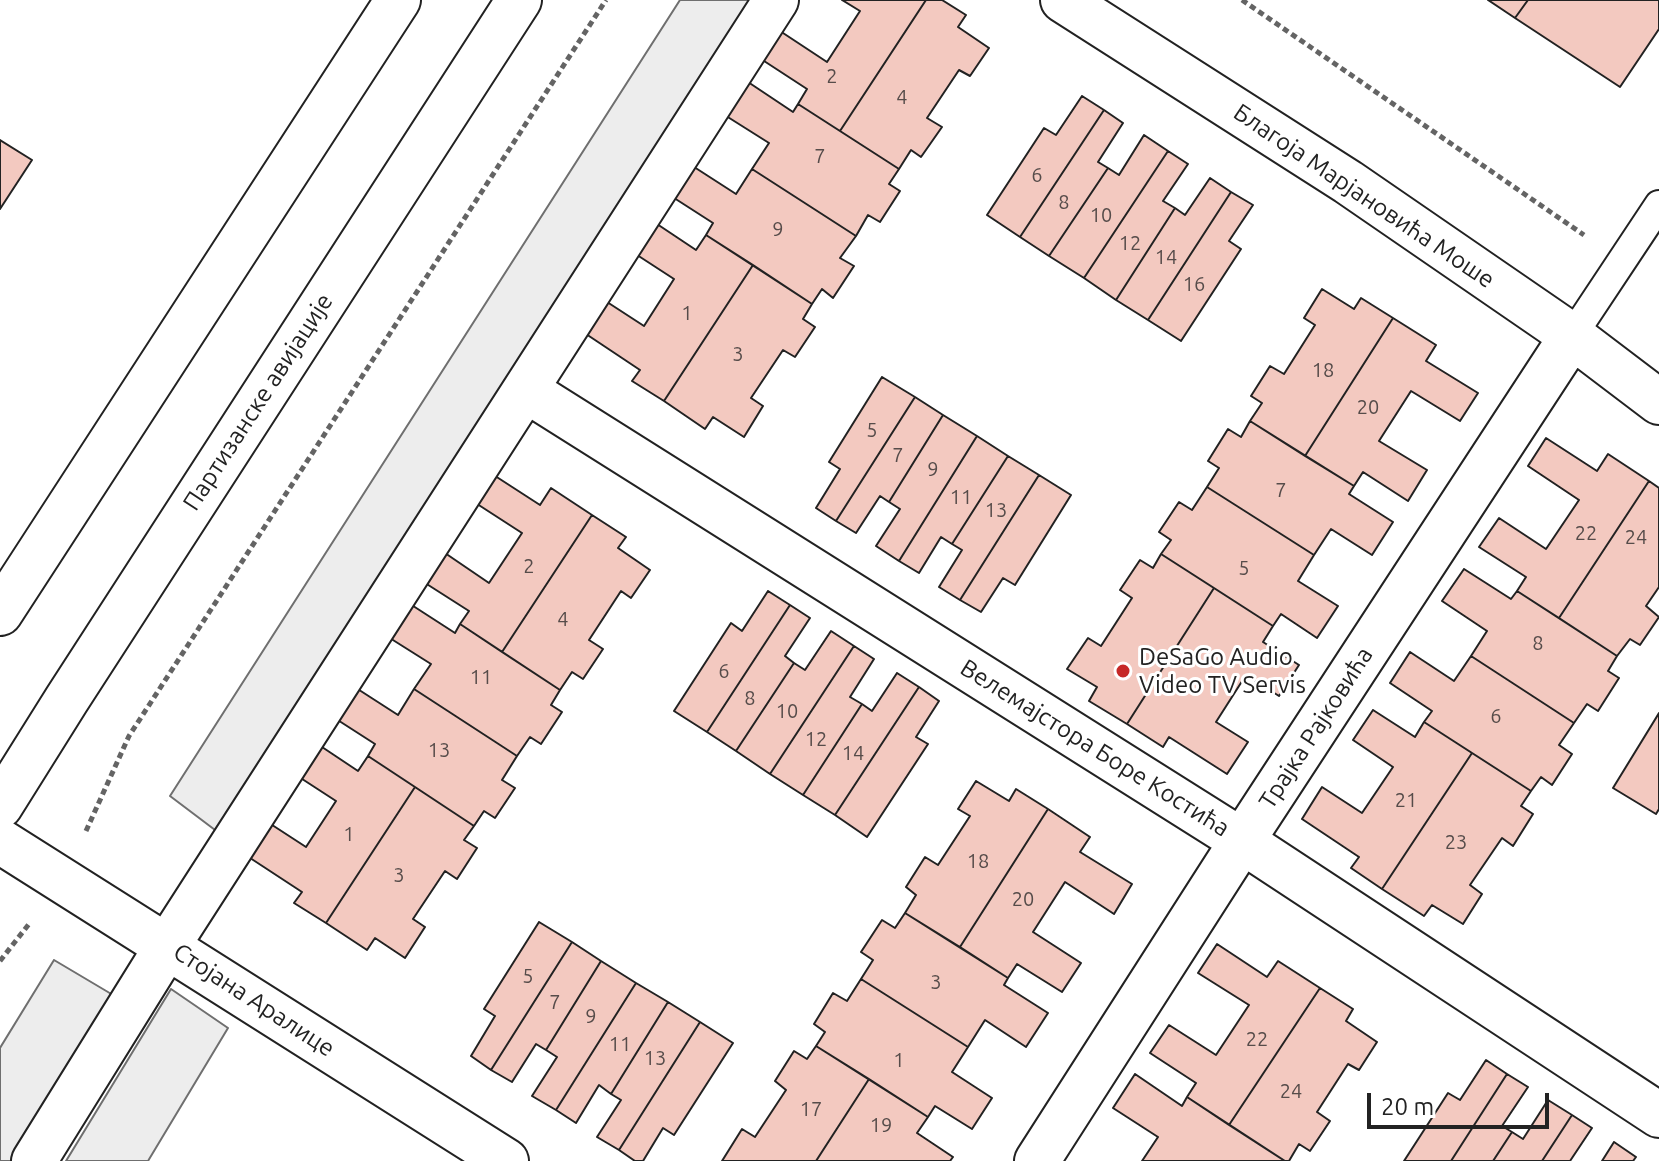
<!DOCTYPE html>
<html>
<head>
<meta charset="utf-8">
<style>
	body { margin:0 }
	#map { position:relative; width:1659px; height:1161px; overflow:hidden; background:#fff; font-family:Ubuntu,sans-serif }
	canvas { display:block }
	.scale { position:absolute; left:1367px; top:1093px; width:182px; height:36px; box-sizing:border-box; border:4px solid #222; border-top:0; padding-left:10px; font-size:24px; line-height:28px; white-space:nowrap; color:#222; -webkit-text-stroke:6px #fff; paint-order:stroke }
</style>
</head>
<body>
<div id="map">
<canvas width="1659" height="1161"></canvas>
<div class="scale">20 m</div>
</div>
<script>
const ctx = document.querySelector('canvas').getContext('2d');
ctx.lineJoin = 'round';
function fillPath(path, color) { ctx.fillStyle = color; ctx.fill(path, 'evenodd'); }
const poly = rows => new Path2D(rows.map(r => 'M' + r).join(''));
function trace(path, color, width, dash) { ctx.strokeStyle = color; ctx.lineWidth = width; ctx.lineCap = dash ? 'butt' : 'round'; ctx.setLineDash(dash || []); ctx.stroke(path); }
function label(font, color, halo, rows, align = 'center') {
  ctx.font = font + ' Ubuntu,sans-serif'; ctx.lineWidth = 6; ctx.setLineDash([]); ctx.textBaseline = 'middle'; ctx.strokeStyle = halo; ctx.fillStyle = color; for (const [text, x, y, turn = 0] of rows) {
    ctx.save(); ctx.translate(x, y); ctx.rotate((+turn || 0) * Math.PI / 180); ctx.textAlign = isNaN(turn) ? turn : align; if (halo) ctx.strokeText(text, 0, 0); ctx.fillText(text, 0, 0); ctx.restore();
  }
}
const parking = poly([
	[680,0,752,0,219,833,170,796,680,0],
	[54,960,113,995,13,1161,0,1161,0,1048,54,960],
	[171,989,228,1028,148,1161,66,1161,171,989]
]);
fillPath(parking, '#ededed');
trace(parking, '#6f6f6f', 2);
const building = poly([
	[842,0,926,0,840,131,798,104,807,89,761,59,780,31,827,62,860,11,842,0],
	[926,0,942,0,966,15,958,27,989,48,970,76,959,70,927,118,942,127,921,157,911,150,899,169,840,131,926,0],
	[1488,0,1528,0,1515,18,1488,0],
	[1528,0,1659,0,1659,29,1620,87,1515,18,1528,0],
	[745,80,793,112,798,104,899,169,889,184,900,191,880,222,868,215,856,236,752,169,769,143,723,114,745,80],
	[1082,96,1104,110,1020,237,987,215,1044,128,1056,135,1082,96],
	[1104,110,1123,123,1098,162,1108,168,1049,256,1020,237,1104,110],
	[1144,135,1168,151,1084,278,1049,256,1108,168,1119,175,1144,135],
	[0,140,32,160,0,209,0,140],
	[1168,151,1188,164,1163,201,1175,208,1116,300,1084,278,1168,151],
	[691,165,736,194,752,169,856,236,840,258,854,266,833,298,822,289,812,304,706,235,713,223,671,196,691,165],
	[1210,178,1231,192,1148,320,1116,300,1175,208,1185,215,1210,178],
	[1231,192,1253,205,1229,241,1241,249,1181,341,1148,320,1231,192],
	[654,222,696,250,706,235,753,265,664,401,632,381,640,370,583,332,604,300,644,326,674,279,634,253,654,222],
	[753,265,812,304,803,319,815,327,795,357,783,350,751,398,763,406,744,437,713,417,705,429,664,401,753,265],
	[1322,289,1354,309,1361,298,1393,318,1305,456,1250,421,1262,403,1251,396,1270,366,1284,374,1315,325,1304,318,1322,289],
	[1393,318,1436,345,1426,361,1478,393,1460,421,1411,391,1379,441,1427,470,1408,501,1363,472,1354,486,1305,456,1393,318],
	[882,377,915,397,836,521,816,508,840,469,829,462,882,377],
	[915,397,943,415,889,502,880,496,856,533,836,521,915,397],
	[943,415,977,436,899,561,876,546,900,509,889,502,943,415],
	[1250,421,1354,486,1349,494,1393,522,1372,555,1331,529,1314,555,1207,487,1219,468,1208,461,1228,429,1241,437,1250,421],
	[977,436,1008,456,952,544,941,537,919,573,899,561,977,436],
	[1546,438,1597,471,1608,454,1649,481,1559,618,1517,591,1526,577,1479,547,1499,518,1546,549,1579,500,1528,466,1546,438],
	[1008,456,1039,475,960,600,939,587,962,550,952,544,1008,456],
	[489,472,540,505,551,488,592,515,502,652,460,624,469,611,422,581,442,551,489,583,522,533,471,500,489,472],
	[1039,475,1071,495,1015,585,1003,578,981,612,960,600,1039,475],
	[1649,481,1659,488,1659,587,1646,606,1659,617,1640,645,1630,639,1617,656,1559,618,1649,481],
	[1207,487,1314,555,1298,581,1338,606,1317,638,1281,614,1273,626,1161,554,1171,540,1159,532,1179,502,1192,510,1207,487],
	[592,515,626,537,618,548,650,570,631,598,621,591,589,640,603,649,583,679,572,672,560,690,502,652,592,515],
	[1161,554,1214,588,1127,724,1089,701,1097,687,1067,669,1088,638,1101,646,1132,598,1120,590,1140,560,1153,568,1161,554],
	[1464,569,1511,599,1517,591,1617,656,1608,671,1619,678,1598,711,1587,704,1574,723,1471,656,1487,631,1442,601,1464,569],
	[1214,588,1273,626,1263,642,1299,665,1279,696,1246,675,1216,722,1248,742,1227,774,1169,737,1163,747,1127,724,1214,588],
	[768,591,790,605,707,732,674,711,731,623,742,631,768,591],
	[407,602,455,633,460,624,560,690,551,705,562,712,541,744,530,737,517,756,414,689,431,664,385,635,407,602],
	[790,605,810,618,785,656,794,663,736,751,707,732,790,605],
	[831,631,854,646,770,774,736,751,794,663,805,670,831,631],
	[854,646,874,659,850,697,862,704,803,795,770,774,854,646],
	[1410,652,1454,681,1471,656,1574,723,1559,745,1572,754,1552,785,1541,777,1531,791,1424,722,1432,711,1390,683,1410,652],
	[897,673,919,687,835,815,803,795,862,704,872,711,897,673],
	[353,686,398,715,414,689,517,756,502,780,515,788,495,818,484,811,474,826,368,756,375,744,333,717,353,686],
	[919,687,939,701,916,737,928,744,867,837,835,815,919,687],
	[1373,710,1415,737,1424,722,1472,753,1382,889,1351,868,1359,857,1302,819,1322,787,1362,813,1393,767,1353,740,1373,710],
	[1659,713,1659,809,1656,814,1613,788,1659,713],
	[316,743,358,771,368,756,415,787,326,923,294,903,302,892,244,854,266,821,306,847,336,801,296,775,316,743],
	[1472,753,1531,791,1521,806,1533,814,1513,846,1502,838,1470,885,1482,894,1463,924,1432,905,1424,916,1382,889,1472,753],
	[976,781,1009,801,1016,789,1048,809,960,947,905,913,916,895,906,887,925,857,938,865,970,816,958,809,976,781],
	[415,787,474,826,464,840,477,848,457,879,445,871,413,919,425,927,405,958,375,938,367,950,326,923,415,787],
	[1048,809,1090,837,1080,852,1132,884,1114,914,1065,882,1033,932,1081,963,1062,992,1017,964,1008,978,960,947,1048,809],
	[905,913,1008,978,1004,985,1048,1013,1026,1047,985,1020,968,1047,861,979,873,960,861,952,882,920,895,928,905,913],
	[539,922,572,942,491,1070,471,1056,495,1016,484,1009,539,922],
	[572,942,601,961,546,1050,536,1044,512,1082,491,1070,572,942],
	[1217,944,1267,977,1278,961,1320,988,1229,1125,1187,1097,1196,1083,1150,1053,1169,1025,1216,1055,1249,1005,1198,973,1217,944],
	[601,961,636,983,556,1110,532,1096,557,1057,546,1050,601,961],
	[861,979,968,1047,952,1072,992,1098,972,1129,935,1106,928,1117,816,1046,825,1032,814,1024,833,993,847,1001,861,979],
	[636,983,668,1002,611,1094,599,1085,576,1123,556,1110,636,983],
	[1320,988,1353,1009,1346,1021,1377,1042,1359,1070,1348,1064,1317,1112,1330,1121,1310,1151,1299,1144,1289,1161,1285,1161,1229,1125,1320,988],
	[668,1002,700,1022,619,1150,597,1137,621,1100,611,1094,668,1002],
	[700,1022,733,1043,674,1135,663,1128,643,1161,635,1161,619,1150,700,1022],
	[816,1046,869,1079,816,1161,722,1161,742,1129,755,1137,786,1090,775,1081,794,1051,807,1059,816,1046],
	[1486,1060,1507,1074,1451,1161,1404,1161,1448,1093,1460,1100,1486,1060],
	[1135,1074,1182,1106,1187,1097,1285,1161,1142,1161,1158,1137,1113,1108,1135,1074],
	[1507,1074,1528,1087,1502,1126,1512,1132,1493,1161,1451,1161,1507,1074],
	[869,1079,928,1117,917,1133,953,1157,950,1161,816,1161,869,1079],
	[1548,1100,1572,1115,1542,1161,1493,1161,1512,1132,1523,1139,1548,1100],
	[1572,1115,1592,1128,1570,1161,1542,1161,1572,1115],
	[1614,1142,1636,1157,1633,1161,1602,1161,1614,1142]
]);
fillPath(building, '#f3c9c0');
trace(building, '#222', 2);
const service = poly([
	[1572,336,1659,205]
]);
const minor = poly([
	[1063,0,1348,182,1572,336,1659,402],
	[526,390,1242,841,1659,1115],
	[0,841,506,1161],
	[34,1161,168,945,776,0],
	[1037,1161,1242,841,1572,336]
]);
const secondary = poly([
	[0,613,398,0],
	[0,806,67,699,519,0]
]);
trace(service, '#222', 32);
trace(minor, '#222', 48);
trace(secondary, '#222', 48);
trace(poly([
	[1242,0,1584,235],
	[86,831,129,736,606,0],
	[0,961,29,924]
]), '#646464', 5, [6, 4]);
trace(service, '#fff', 28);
trace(minor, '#fff', 44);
trace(secondary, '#fff', 44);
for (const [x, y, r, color] of [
	[1123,671,8,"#c62828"]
]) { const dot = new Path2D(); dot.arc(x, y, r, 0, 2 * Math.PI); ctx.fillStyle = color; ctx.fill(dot); trace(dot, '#fff', 3); }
label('20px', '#564c4a', null, [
	["2",832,76],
	["4",902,97],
	["7",820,156],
	["6",1037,175],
	["8",1064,202],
	["10",1101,215],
	["9",778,229],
	["12",1130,243],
	["14",1166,257],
	["16",1194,284],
	["1",687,313],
	["3",738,354],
	["18",1323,370],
	["20",1368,407],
	["5",872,430],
	["7",898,455],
	["9",933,469],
	["7",1281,490],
	["11",961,497],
	["13",996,510],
	["22",1586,533],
	["24",1636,537],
	["2",529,566],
	["5",1244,568],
	["4",563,619],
	["8",1538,643],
	["6",724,671],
	["11",481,677],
	["8",750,698],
	["10",787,711],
	["6",1496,716],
	["12",816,739],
	["13",439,750],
	["14",853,753],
	["21",1406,800],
	["1",349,834],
	["23",1456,842],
	["18",978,861],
	["3",399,875],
	["20",1023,899],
	["5",528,976],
	["3",936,982],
	["7",555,1002],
	["9",591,1016],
	["22",1257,1039],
	["11",620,1044],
	["13",655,1058],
	["1",899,1060],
	["24",1291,1091],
	["17",811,1109],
	["19",881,1125]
]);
label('24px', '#222', '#fff', [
	["Благоја Марјановића Моше",1364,196,34],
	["Партизанске авијације",258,402,-57],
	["Трајка Рајковића",1316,728,-57],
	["Велемајстора Боре Костића",1095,748,32],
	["Стојана Аралице",254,1000,33]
]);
label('24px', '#222', '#fff', [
	["DeSaGo Audio",1139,657],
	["Video TV Servis",1139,685]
], 'left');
</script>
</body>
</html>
